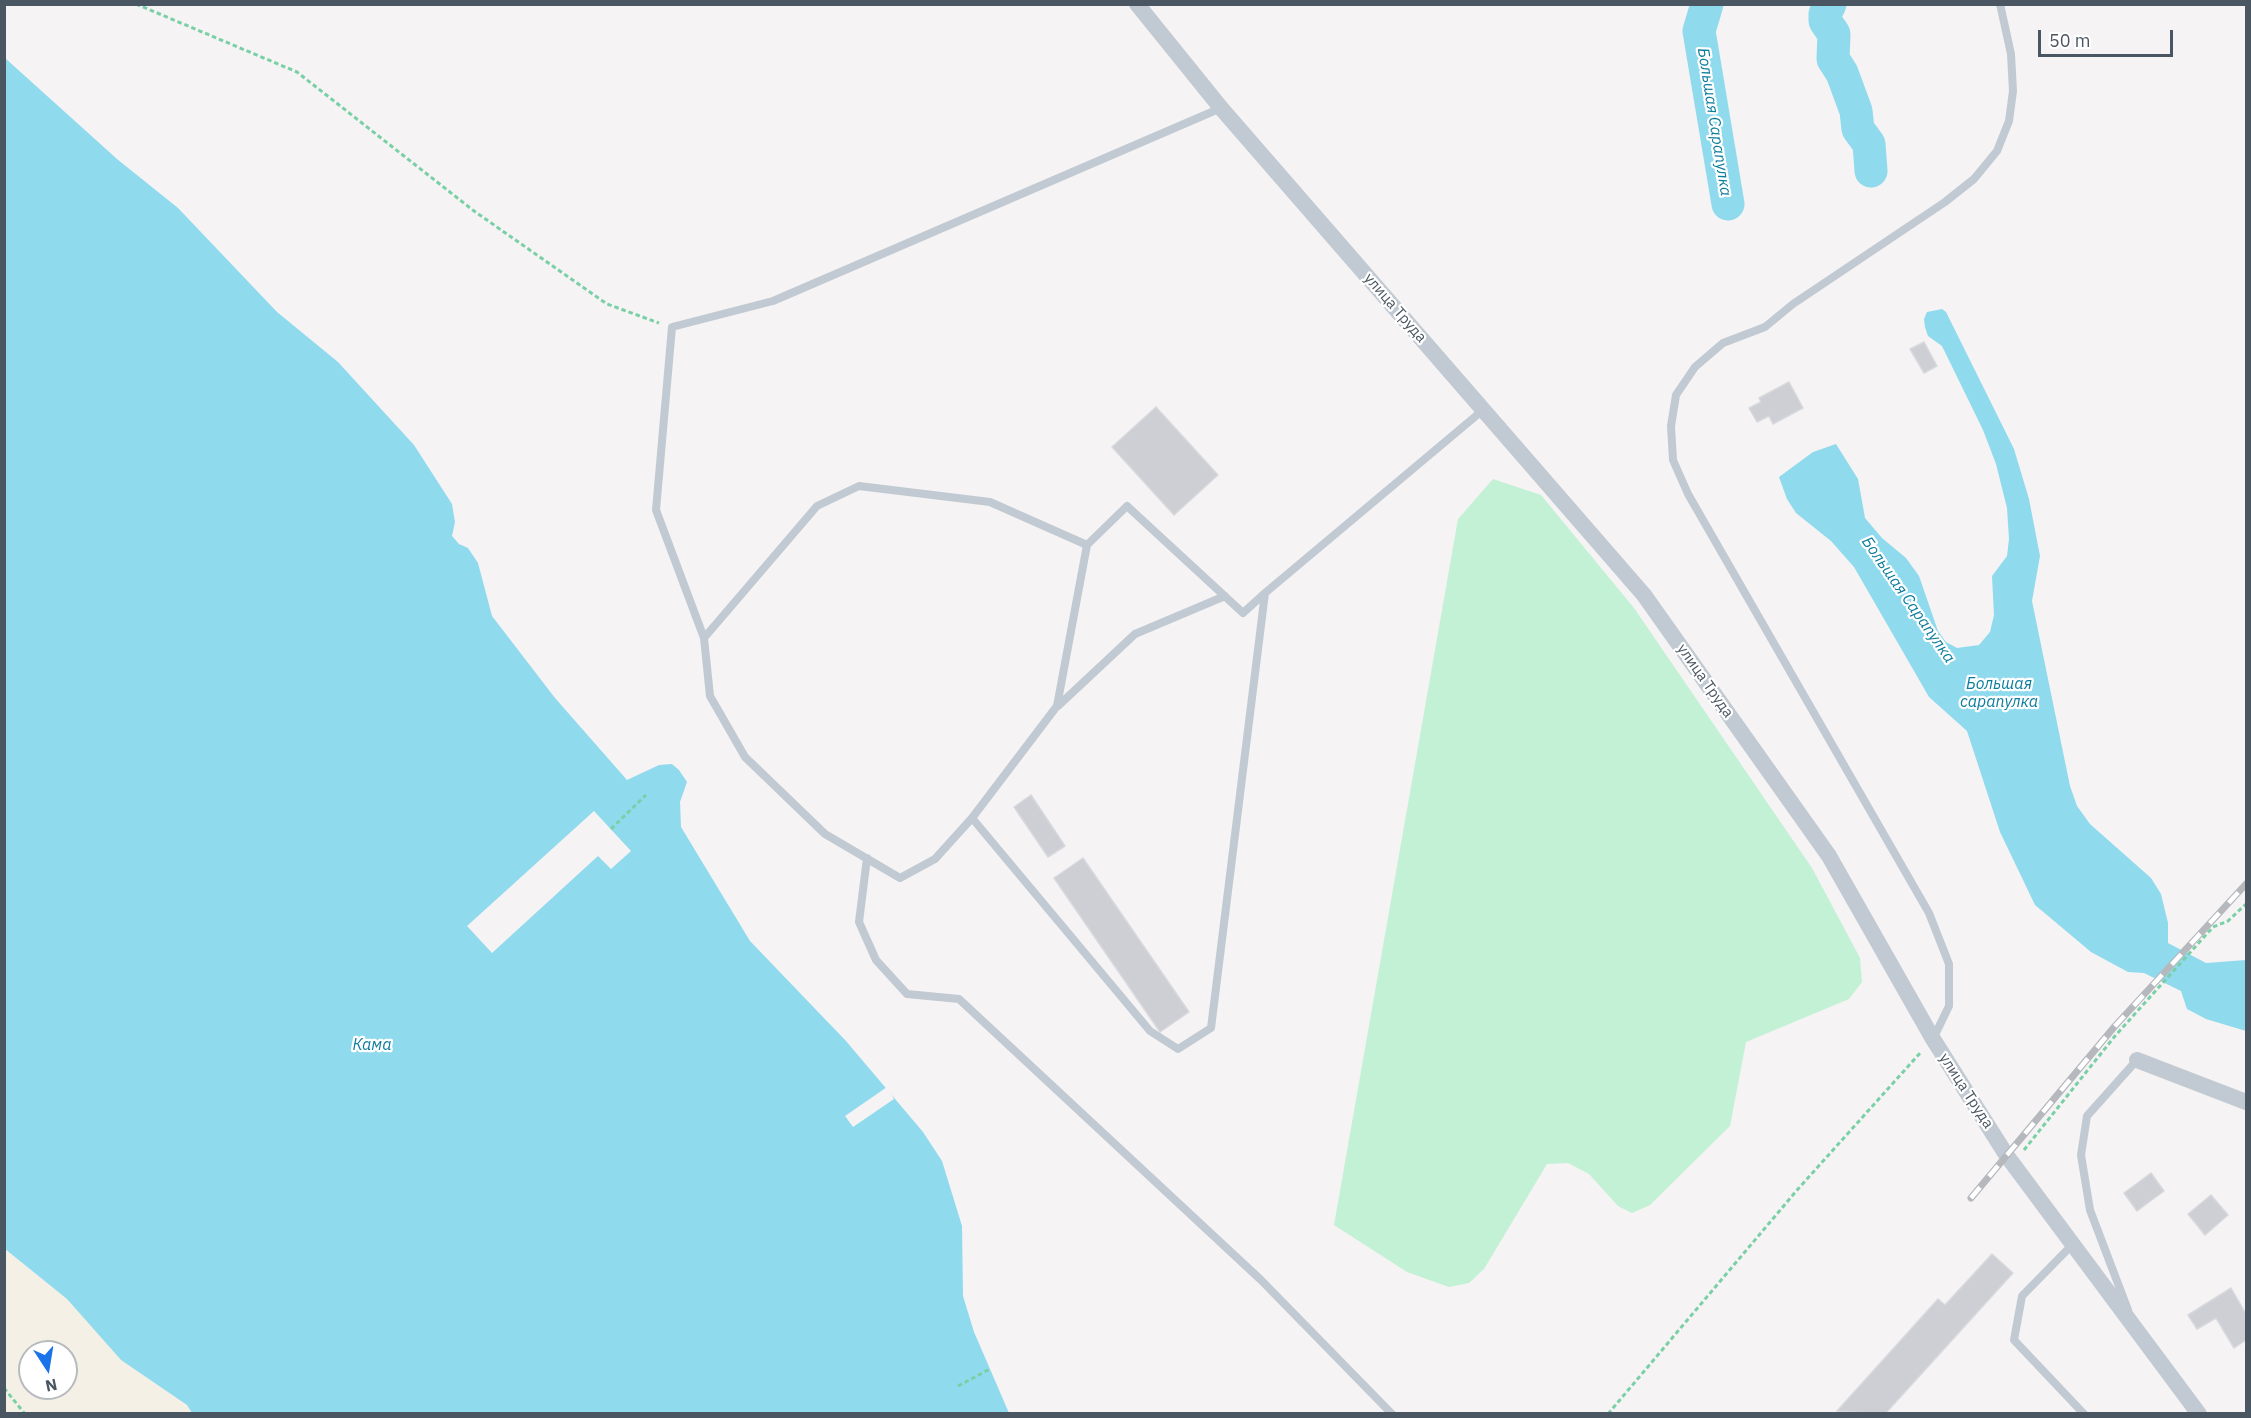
<!DOCTYPE html>
<html>
<head>
<meta charset="utf-8">
<style>
	body { margin:0 }
	#map { position:relative; width:2251px; height:1418px; overflow:hidden; background:#f5f3f3; font-family:"IBM Plex Sans",sans-serif }
	canvas { display:block }
	.frame { position:absolute; inset:0; border:6px solid #4a5661; pointer-events:none }
	.north { position:absolute; left:18px; top:1340px; width:60px; height:60px; box-sizing:border-box; background:#fff; border:2px solid #b7bbc0; border-radius:50%; rotate:168deg; font-size:16px; font-weight:700; line-height:24px; text-align:center; color:#4a5661 }
	.north::after { content:''; display:block; margin:auto; width:21px; height:27px; background:#1a73e8; clip-path:polygon(50% 0,100% 100%,50% 72%,0 100%) }
	.scale { position:absolute; left:2038px; top:30px; width:135px; height:27px; box-sizing:border-box; border:3px solid #4a5661; border-top:0; padding-left:8px; font-size:18px; line-height:21px; white-space:nowrap; color:#4a5661; -webkit-text-stroke:4px #fff; paint-order:stroke }
</style>
</head>
<body>
<div id="map">
<canvas width="2251" height="1418"></canvas>
<div class="frame"></div>
<div class="north">N</div>
<div class="scale">50 m</div>
</div>
<script>
const ctx = document.querySelector('canvas').getContext('2d');
ctx.lineJoin = 'round';
function fillPath(path, color) { ctx.fillStyle = color; ctx.fill(path, 'evenodd'); }
const poly = rows => new Path2D(rows.map(r => 'M' + r).join(''));
function trace(path, color, width, dash) { ctx.strokeStyle = color; ctx.lineWidth = width; ctx.lineCap = dash ? 'butt' : 'round'; ctx.setLineDash(dash || []); ctx.stroke(path); }
function label(font, color, halo, rows, align = 'center') {
  ctx.font = font + ' "IBM Plex Sans",sans-serif'; ctx.lineWidth = 4.5; ctx.setLineDash([]); ctx.textBaseline = 'middle'; ctx.strokeStyle = halo; ctx.fillStyle = color; for (const [text, x, y, turn = 0] of rows) {
    ctx.save(); ctx.translate(x, y); ctx.rotate((+turn || 0) * Math.PI / 180); ctx.textAlign = isNaN(turn) ? turn : align; if (halo) ctx.strokeText(text, 0, 0); ctx.fillText(text, 0, 0); ctx.restore();
  }
}
fillPath(poly([
	[1493,479,1541,495,1634,608,1812,868,1860,958,1862,982,1849,999,1746,1042,1730,1126,1650,1205,1632,1213,1618,1206,1589,1174,1568,1163,1547,1164,1484,1269,1469,1283,1449,1287,1407,1272,1334,1225,1458,519]
]), '#c3f1d5');
fillPath(poly([
	[4,1249,67,1299,121,1360,187,1405,192,1413,5,1413],
	[30,1352,66,1352,66,1388,30,1388]
]), '#f5f0e5');
fillPath(poly([
	[1692,5,1717,5,1706,34,1716,109,1708,116,1696,55],
	[5,58,117,159,178,208,277,312,338,362,414,445,452,504,455,522,452,536,459,544,468,548,478,563,492,616,555,698,627,780,659,765,672,764,679,770,687,782,680,802,681,827,750,941,846,1041,923,1132,942,1161,962,1226,963,1296,974,1332,1009,1413,192,1413,187,1405,121,1360,67,1299,5,1249],
	[1942,309,1946,312,2014,449,2029,499,2040,556,2032,601,2070,786,2077,806,2090,824,2151,878,2161,894,2168,923,2168,943,2206,963,2246,960,2246,1031,2206,1019,2187,1009,2181,991,2144,973,2128,972,2091,952,2035,905,2000,832,1967,731,1929,697,1854,567,1831,541,1796,513,1787,499,1779,477,1813,452,1836,444,1858,479,1865,518,1882,538,1906,558,1919,576,1938,631,1946,642,1957,648,1979,645,1990,632,1994,615,1992,576,2007,556,2009,539,2007,508,1996,464,1983,430,1942,346,1928,336,1925,327,1924,319,1927,312]
]), '#90daee');
fillPath(poly([
	[594,811,631,851,611,869,598,856,492,953,467,926],
	[887,1087,894,1099,853,1127,845,1116]
]), '#f5f3f3');
trace(poly([
	[1707,4,1699,31,1728,204],
	[1830,4,1825,14,1825,21,1834,34,1833,59,1842,73,1856,111,1858,129,1869,144,1871,171]
]), '#90daee', 33);
const building = poly([
	[1924,342,1937,366,1924,373,1910,349,1924,342],
	[1789,382,1803,408,1773,424,1769,416,1757,422,1749,408,1761,402,1759,398,1789,382],
	[1156,407,1218,475,1174,515,1112,447,1156,407],
	[1031,795,1065,846,1048,857,1014,807,1031,795],
	[1083,858,1189,1012,1160,1032,1054,878,1083,858],
	[2151,1173,2164,1191,2137,1211,2124,1193,2151,1173],
	[2211,1195,2228,1215,2205,1235,2188,1214,2211,1195],
	[1992,1254,2013,1273,1885,1414,1837,1411,1938,1299,1945,1305,1992,1254],
	[2231,1288,2246,1314,2246,1340,2234,1348,2216,1318,2197,1329,2188,1315,2231,1288]
]);
fillPath(building, '#cdcfd5');
trace(building, '#d7d9de', 1.5);
trace(poly([
	[136,4,297,72,474,211,607,304,659,323],
	[611,829,646,795],
	[2024,1150,2115,1036,2213,927,2228,921,2246,904],
	[958,1386,990,1369],
	[4,1388,25,1414],
	[1608,1414,1798,1189,1921,1052]
]), '#7ad0a6', 3, [4.5, 3]);
trace(poly([
	[1087,545,1127,506,1243,613,1265,593],
	[704,638,656,510,672,327,773,301,1221,108],
	[1058,706,1135,634,1225,596],
	[972,818,935,859,900,878,825,834,745,757,710,696,704,638,817,506,859,486,990,502,1087,545,1057,706,972,818,1150,1031,1178,1049,1211,1028,1265,593,1483,410],
	[867,858,859,922,876,960,907,994,959,999,1261,1280,1392,1414],
	[1933,1039,1949,1006,1949,964,1929,913,1688,494,1673,460,1671,426,1676,395,1695,367,1723,343,1765,327,1793,304,1945,202,1974,179,1997,151,2009,121,2013,91,2011,54,2000,4],
	[2073,1244,2022,1296,2014,1340,2084,1414],
	[2128,1310,2090,1210,2081,1155,2087,1116,2137,1060]
]), '#c1cad2', 8);
trace(poly([
	[1137,4,1221,108,1644,595,1829,856,1933,1039,2007,1156,2199,1414],
	[2137,1060,2246,1102]
]), '#c1cad2', 16);
const rail = poly([
	[1971,1198,2115,1026,2246,884]
]);
trace(rail, '#b5b8bd', 7);
trace(rail, '#fff', 4.5, [14]);
label('15px', '#4a5661', '#fff', [
	["улица Труда",1395,308,49],
	["улица Труда",1705,681,55],
	["улица Труда",1966,1091,57]
]);
label('italic 16px', '#0c7c9b', '#fff', [
	["Большая Сарапулка",1714,122,81],
	["Большая Сарапулка",1908,600,55],
	["Большая",1999,684],
	["сарапулка",1999,702],
	["Кама",372,1045]
]);
</script>
</body>
</html>
